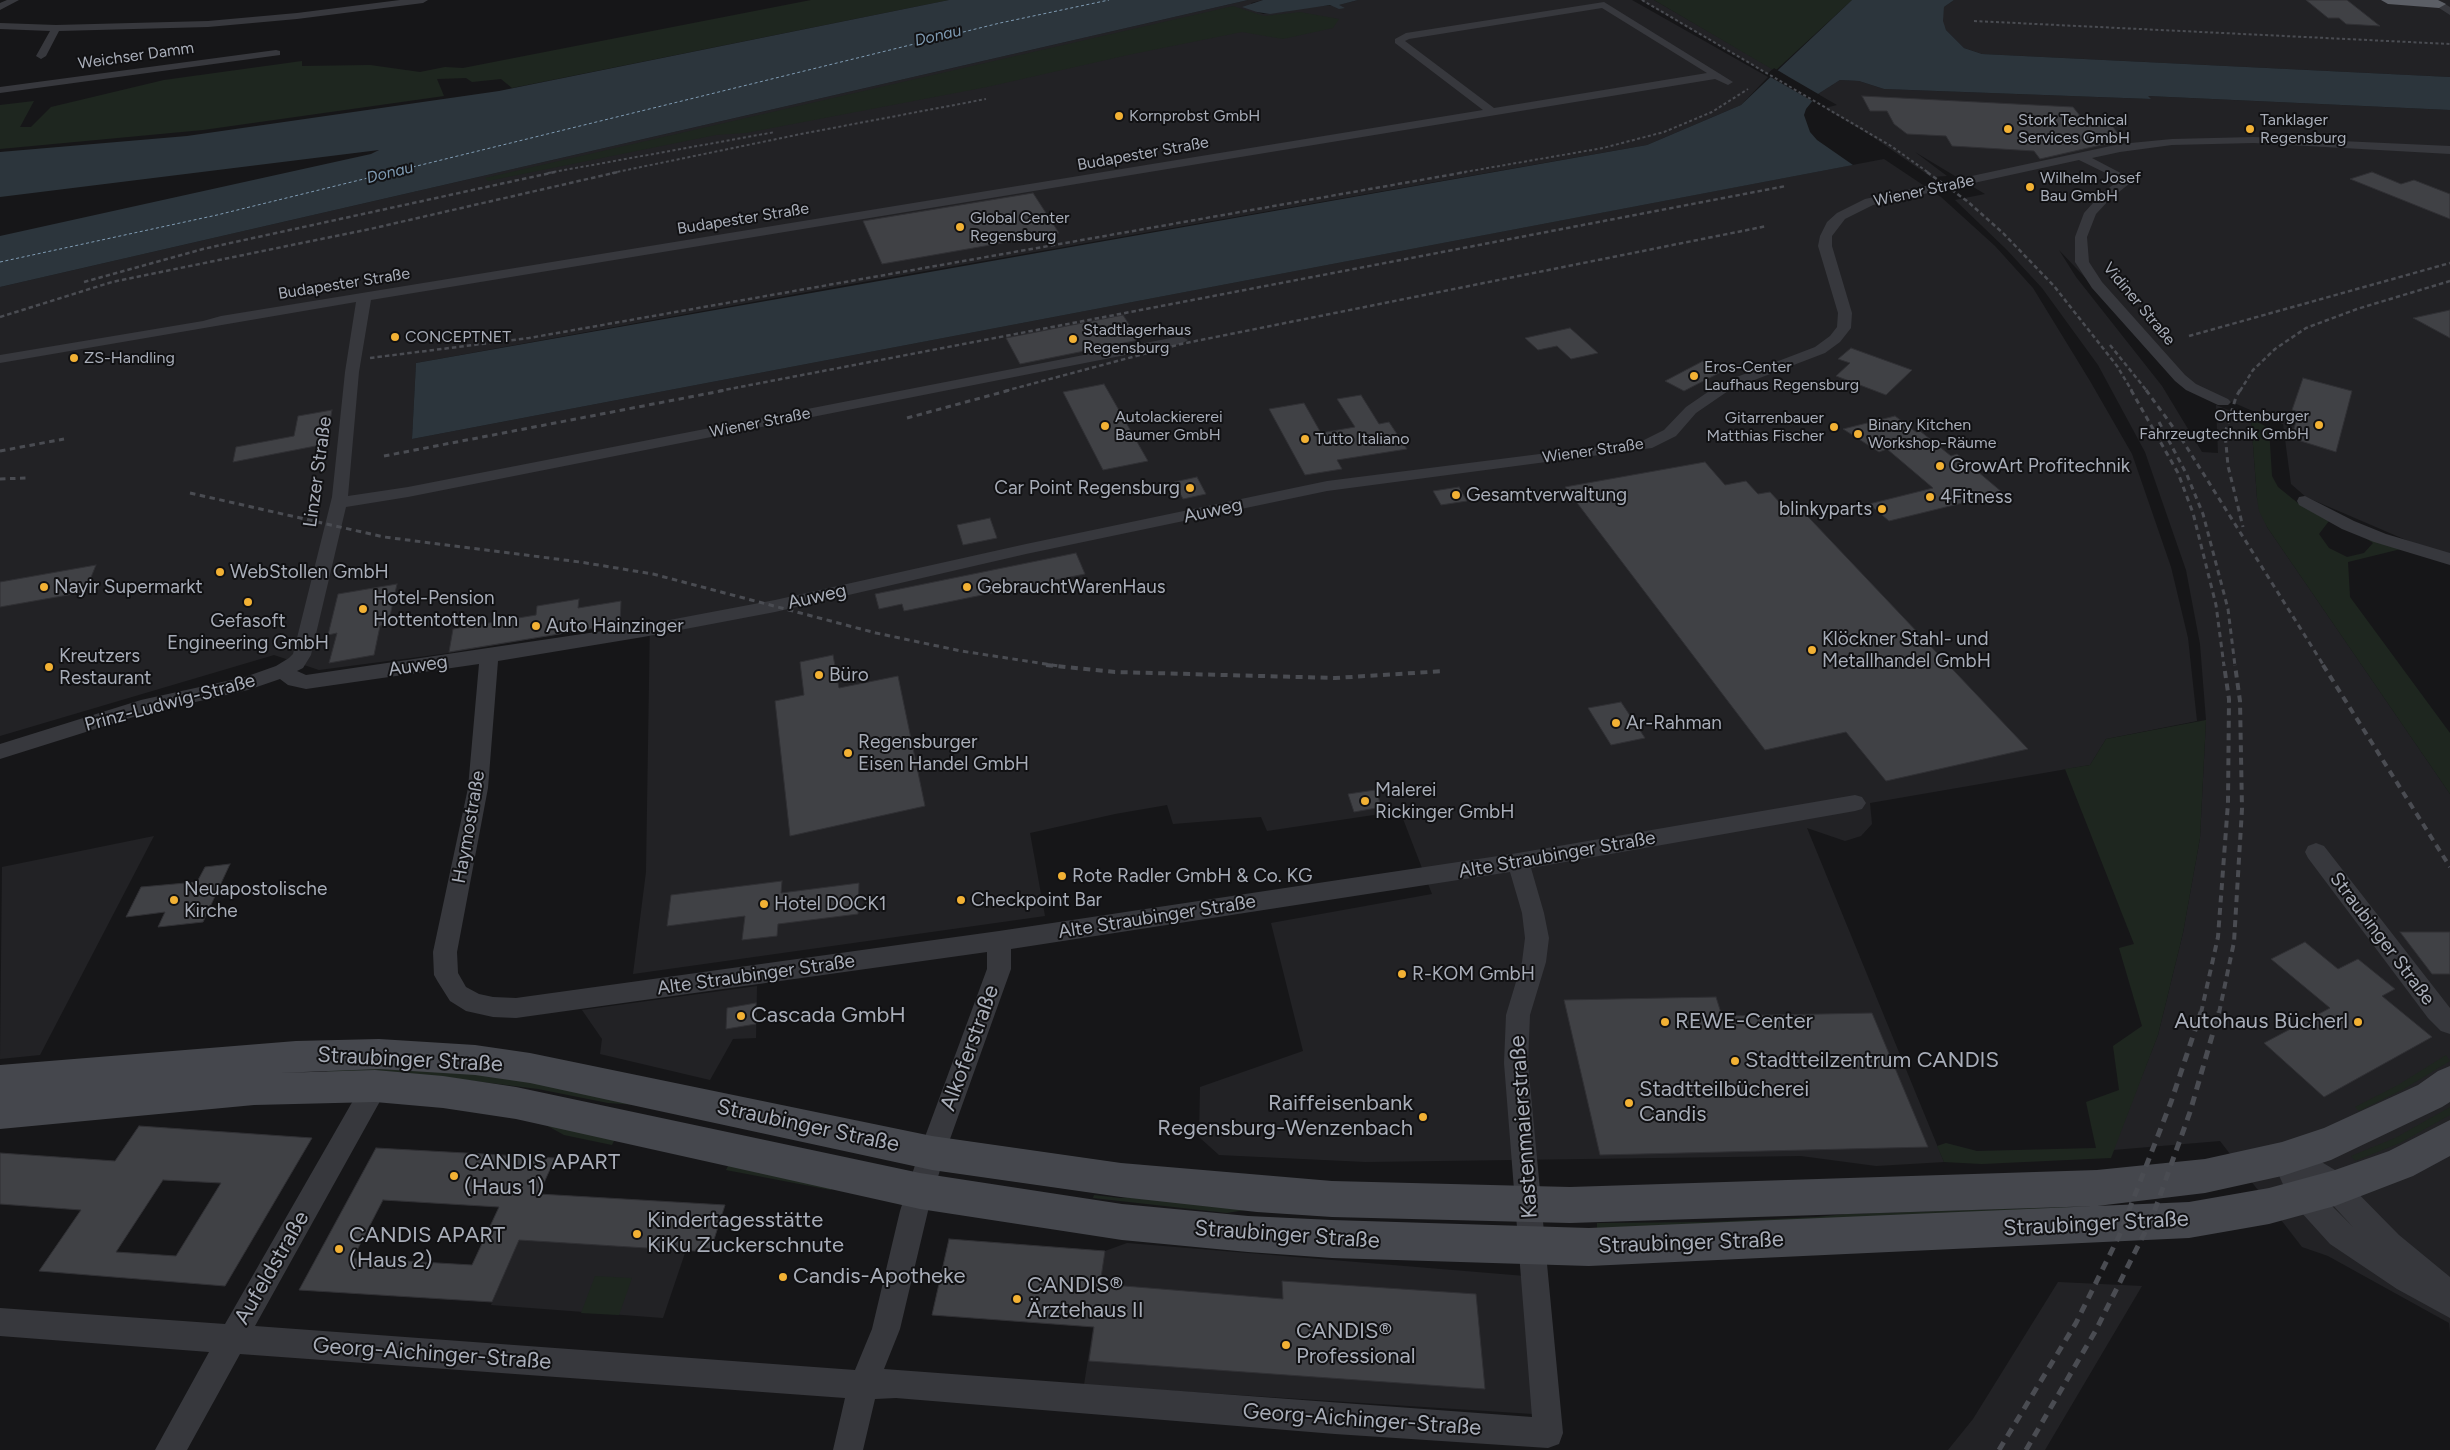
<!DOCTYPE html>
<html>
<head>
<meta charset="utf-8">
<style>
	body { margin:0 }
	canvas { display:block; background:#161618 }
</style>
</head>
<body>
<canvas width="2450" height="1450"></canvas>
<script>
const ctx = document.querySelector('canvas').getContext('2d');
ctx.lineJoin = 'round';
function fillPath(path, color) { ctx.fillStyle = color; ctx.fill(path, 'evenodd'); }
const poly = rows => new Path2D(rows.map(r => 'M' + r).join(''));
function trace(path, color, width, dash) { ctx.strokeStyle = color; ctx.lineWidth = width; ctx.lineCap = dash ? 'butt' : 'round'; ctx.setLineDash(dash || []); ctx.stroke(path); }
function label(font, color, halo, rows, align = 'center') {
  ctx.font = font + ' Figtree,sans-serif'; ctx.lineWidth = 4; ctx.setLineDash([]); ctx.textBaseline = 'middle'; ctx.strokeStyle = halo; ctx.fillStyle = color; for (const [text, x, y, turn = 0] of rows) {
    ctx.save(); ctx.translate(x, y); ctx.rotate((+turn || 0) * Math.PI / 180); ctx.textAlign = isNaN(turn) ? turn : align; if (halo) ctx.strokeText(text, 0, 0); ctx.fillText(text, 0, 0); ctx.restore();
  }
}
fillPath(poly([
	[1248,0,1263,0,1251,3,1257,12,1263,14,1289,11,1305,7,1339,5,1358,0,1632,0,1768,77,1741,105,1647,145,846,285,416,363,412,439,1884,159,1941,197,1995,246,2033,288,2090,381,2132,454,2171,567,2188,638,2197,721,2106,739,2090,765,1870,803,1872,824,1861,836,1845,841,1807,828,1944,1162,1876,1166,1801,1156,1366,1162,1219,1155,1199,1137,1200,1087,1303,1051,1271,923,1432,894,1400,811,1267,831,1261,817,1173,824,1167,805,1115,814,1030,833,1045,916,633,974,646,872,650,619,449,653,319,670,274,655,0,736,0,287],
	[1640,0,1654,0,1773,69,1767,74],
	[1954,0,2450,0,2450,77,1982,54,1964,48,1946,30,1942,21,1944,7],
	[1840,80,1859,81,1884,89,2150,99,2147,96,2450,110,2450,554,2420,546,2306,497,2291,484,2283,424,2183,381,2059,250,2076,277,2162,386,2202,452,2218,453,2216,405,2251,419,2257,498,2267,527,2450,794,2450,1333,2449,1323,2328,1256,2302,1247,2220,1141,2113,1150,2158,1035,2183,933,2200,838,2206,720,2200,644,2186,570,2145,452,2098,365,2042,288,2007,250,1955,200,1985,194,1915,152,1947,176,1931,177,1873,137,1825,108,1837,105,1818,94],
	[154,836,40,1055,0,1059,2,867],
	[757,986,756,1038,733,1039,710,1080,600,1054,602,1039,582,1010],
	[519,1240,686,1250,663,1318,491,1305],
	[1127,1243,1525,1276,1533,1414,1084,1385,1105,1251],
	[2058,1282,2142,1286,2045,1450,1948,1450,1973,1419]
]), '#222225');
fillPath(poly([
	[811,0,949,0,512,88,501,79,472,82,466,78,437,79,444,96,203,130,0,149,0,105,34,101,20,127,31,127,51,107,164,80,302,61,302,66,370,65,420,72,445,67,463,68],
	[1654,0,1852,0,1775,71],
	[1233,6,1264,16,1300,12,1339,19,1333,28,1283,39,1242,32,1128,55,987,87,746,133,716,135,488,181,485,178],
	[2251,419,2269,428,2272,476,2278,487,2299,504,2329,521,2319,534,2329,548,2347,557,2364,553,2373,543,2364,537,2401,549,2348,562,2350,597,2450,733,2450,794,2267,527,2259,511,2257,498],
	[2206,720,2200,838,2183,933,2158,1035,2111,1158,1982,1164,1944,1162,1937,1146,1946,1143,1977,1151,2096,1148,2086,1102,2119,1090,2113,1046,2142,1026,2119,948,2134,944,2065,769,2090,765,2106,739],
	[2446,1055,2450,1061,2404,1089,2359,1111,2355,1107,2398,1085],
	[332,1063,474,1070,636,1105,608,1103,538,1089,458,1079,326,1074],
	[2450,1107,2450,1115,2400,1143,2355,1161,2351,1156,2395,1138],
	[526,1114,617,1135,612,1145,564,1135],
	[731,1160,834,1184,831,1190,726,1170],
	[1094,1195,1120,1198,1145,1196,1251,1209,1227,1213,1093,1198],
	[2093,1206,1967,1215,1597,1228,1597,1223,1709,1222,1816,1217,1846,1214],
	[595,1276,632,1278,619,1315,581,1313]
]), '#1e261f');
fillPath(poly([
	[949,0,1248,0,0,287,0,236,371,154,379,150,0,197,0,152,187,136,499,91],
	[1263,0,1358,0,1339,5,1345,8,1339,9,1330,5,1270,14,1257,12,1242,7],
	[1852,0,1954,0,1944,7,1943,21,1946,30,1964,48,1982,54,2450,77,2450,110,2148,96,2151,99,1884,89,1859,81,1840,80,1818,94,1806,109,1804,115,1810,132,1817,140,1853,165,412,439,416,363,1647,145,1741,105]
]), '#2c353c');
fillPath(poly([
	[1774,68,1789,77,1820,95,1814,102,1767,75]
]), '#161618');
trace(poly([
	[0,262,217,215,1000,23,1109,0]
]), '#7f9bb3', 1, [3, 2.5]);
const building = poly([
	[2306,0,2347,0,2380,26,2346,24,2339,18,2328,18,2306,0],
	[1862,96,2073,107,2085,122,2110,123,2123,140,2040,159,2034,151,1952,146,1946,136,1907,134,1894,124,1887,111,1870,111,1862,96],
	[2372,172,2401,184,2414,180,2450,194,2450,219,2350,179,2372,172],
	[1033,193,1059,233,882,264,863,221,1033,193],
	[2450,310,2450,338,2413,318,2450,310],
	[1123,315,1139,340,1020,364,1006,338,1123,315],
	[1570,328,1598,353,1571,359,1557,346,1538,350,1525,338,1570,328],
	[1851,348,1862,352,1912,370,1886,395,1836,376,1850,363,1838,359,1851,348],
	[1703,361,1723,371,1684,391,1665,381,1703,361],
	[2303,378,2352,391,2336,452,2291,438,2299,412,2292,410,2303,378],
	[1104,384,1148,461,1103,470,1063,392,1104,384],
	[1361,395,1379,424,1389,422,1407,449,1337,460,1342,469,1305,475,1269,409,1304,403,1321,433,1355,427,1337,399,1361,395],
	[332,410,326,444,233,462,236,447,294,436,298,416,332,410],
	[1895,416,1916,432,1920,431,1951,456,1957,454,2003,493,1889,521,1869,504,1933,488,1887,449,1879,452,1843,429,1895,416],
	[1705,462,1725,485,1746,481,1758,494,1770,492,1782,505,1795,503,2028,749,1886,781,1846,732,1765,750,1565,487,1705,462],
	[1197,477,1206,494,1183,499,1174,482,1197,477],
	[1459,487,1467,501,1441,505,1433,491,1459,487],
	[990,518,997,538,963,545,957,525,990,518],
	[1076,553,1085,574,904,611,902,604,879,609,875,594,1076,553],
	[96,565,85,592,0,607,0,582,96,565],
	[397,584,388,625,380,626,374,655,329,663,337,633,328,635,338,594,397,584],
	[579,599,578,608,621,601,620,624,449,652,453,629,536,615,537,606,579,599],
	[833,655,839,688,898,676,925,806,790,836,775,701,804,695,800,662,833,655],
	[1621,702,1645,738,1611,745,1588,708,1621,702],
	[1375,790,1382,807,1354,812,1348,794,1375,790],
	[230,864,203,922,158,927,165,912,126,917,141,887,197,882,205,867,230,864],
	[782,881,781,893,859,883,858,914,778,924,777,936,742,940,745,916,667,926,671,895,782,881],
	[2400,932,2450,932,2450,974,2432,974,2400,932],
	[2305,942,2338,969,2358,959,2395,989,2382,996,2432,1037,2324,1097,2264,1043,2330,1008,2271,959,2305,942],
	[1716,997,1722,1016,1872,1013,1928,1147,1600,1155,1564,1000,1716,997],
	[756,1003,756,1024,726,1029,727,1008,756,1003],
	[139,1126,312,1138,225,1286,39,1271,81,1210,0,1204,0,1153,115,1161,139,1126],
	[163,1180,221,1183,176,1256,116,1252,163,1180],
	[376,1148,555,1158,539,1194,725,1205,710,1252,519,1240,492,1302,299,1290,376,1148],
	[383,1200,499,1207,472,1265,353,1258,383,1200],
	[949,1239,1105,1251,1100,1284,1283,1299,1282,1281,1476,1294,1485,1389,1089,1361,1094,1327,932,1315,949,1239]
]);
fillPath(building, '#404145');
trace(building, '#303034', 1);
fillPath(poly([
	[7,0,19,0,0,10,0,3,7,0],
	[400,0,428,0,423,3,297,19,208,27,59,31,46,56,41,59,36,56,50,31,0,29,0,23,56,25,208,21,297,13,400,0],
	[1604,2,1733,82,1728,85,1715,79,371,300,359,372,348,496,408,487,1181,336,1188,340,1181,344,408,497,346,507,311,655,303,668,297,671,306,675,643,625,775,600,1026,544,1327,481,1642,441,1664,430,1686,407,1721,383,1815,347,1830,336,1837,327,1838,313,1818,246,1820,236,1827,222,1837,213,1865,199,2120,144,2172,139,2254,137,2450,146,2450,154,2254,143,2172,145,2120,152,2092,158,2134,180,2110,199,2096,214,2087,237,2089,262,2102,282,2185,375,2196,384,2228,399,2231,402,2228,405,2218,405,2186,390,2175,381,2092,288,2075,262,2075,237,2084,213,2102,193,2120,180,2079,160,1873,205,1845,219,1832,236,1832,246,1852,313,1851,328,1840,342,1825,353,1731,389,1696,413,1676,436,1652,448,1327,491,1026,554,775,612,643,637,498,661,488,788,457,952,458,973,466,987,479,994,493,997,516,998,999,931,1518,853,1855,795,1862,797,1866,803,1862,809,1855,811,1531,868,1544,913,1549,938,1546,962,1530,1015,1528,1063,1563,1433,1559,1444,1548,1448,1335,1434,896,1398,875,1399,863,1450,833,1450,845,1398,240,1354,187,1450,155,1450,209,1352,0,1336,0,1308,225,1324,366,1078,375,1075,384,1078,388,1086,384,1094,255,1326,855,1370,872,1329,900,1211,919,1153,987,969,987,952,516,1018,493,1017,466,1011,450,1001,438,982,434,975,433,952,468,788,479,664,306,689,288,685,280,679,248,690,143,714,0,759,0,744,141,700,245,677,276,666,289,658,293,654,332,497,345,372,356,302,0,363,0,355,203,321,221,316,1483,110,1395,43,1395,39,1406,33,1604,2],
	[1602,8,1707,73,1494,108,1405,41,1409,39,1602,8],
	[1510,872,1522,913,1525,938,1522,962,1506,1015,1504,1063,1532,1417,884,1369,900,1329,928,1211,945,1153,1011,969,1011,949,1510,872],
	[2436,2,2442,2,2450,7,2450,15,2436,6,2436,2],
	[276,50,280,51,280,55,0,93,0,87,276,50],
	[2305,496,2354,521,2386,534,2450,553,2450,565,2374,542,2342,529,2299,505,2297,501,2299,497,2305,496],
	[2316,843,2324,846,2450,1008,2450,1034,2441,1031,2428,1018,2308,858,2305,852,2308,846,2316,843],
	[2291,1144,2335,1170,2399,1235,2450,1277,2450,1318,2397,1289,2330,1244,2290,1200,2277,1171,2278,1156,2282,1147,2291,1144],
	[2310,1184,2317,1188,2353,1227,2310,1184]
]), '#37383d');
fillPath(poly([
	[379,1039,475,1045,530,1053,932,1136,1121,1163,1332,1181,1570,1187,2097,1170,2205,1159,2282,1142,2324,1128,2418,1085,2438,1071,2450,1066,2450,1102,2442,1107,2331,1160,2282,1176,2205,1193,2097,1206,1570,1223,1332,1217,1257,1212,1121,1197,932,1170,530,1083,475,1075,379,1069,279,1073,375,1070,443,1076,516,1087,920,1173,1122,1204,1248,1216,1332,1220,1589,1228,2189,1202,2269,1188,2335,1170,2389,1151,2450,1120,2450,1156,2413,1176,2335,1206,2269,1224,2189,1238,1589,1266,1332,1258,1248,1252,1122,1240,920,1209,516,1119,443,1108,375,1102,254,1105,0,1129,0,1097,25,1094,0,1097,0,1065,296,1041,379,1039]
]), '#45474d');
fillPath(poly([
	[2381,0,2438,0,2446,4,2439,8,2388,4,2381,0]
]), '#5b5e65');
trace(poly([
	[1642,0,1891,146,1929,173],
	[1974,21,2450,44],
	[548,173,775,132],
	[612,173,801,134,986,99],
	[1459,173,1603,148,1664,132,1712,112,1748,89]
]), '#4a4c52', 2, [3, 2.5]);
trace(poly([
	[1927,172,1967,201,2003,233,2054,286,2117,366,2132,391],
	[84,282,203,249,555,172],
	[0,317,112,282,370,229,618,172],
	[2189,336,2450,263],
	[2110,345,2147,391],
	[370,358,529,338,1466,172],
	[719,391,1786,186],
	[1005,391,1181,344,1767,226],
	[2240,391,2253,370,2275,349,2306,328,2357,309,2450,281]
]), '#4a4c52', 2.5, [4.5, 3]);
trace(poly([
	[2131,390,2178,473,2193,513,2216,605,2224,666],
	[2146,390,2181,438,2324,666],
	[2240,390,2236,397,2225,433,2228,466,2243,527],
	[907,418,1010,390],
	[2159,422,2187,475,2203,514,2228,609,2235,666],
	[0,451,64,439],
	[384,456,726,390],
	[0,479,26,478],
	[190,493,384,537,580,562,653,574,876,633,961,651,1059,666]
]), '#4a4c52', 3, [5.5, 4.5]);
trace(poly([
	[1046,665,1115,672,1335,678,1445,671],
	[2323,665,2450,867],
	[2201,1013,2218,937,2228,803,2229,699,2224,665],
	[2219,1013,2234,942,2242,809,2240,701,2235,665]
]), '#4a4c52', 4, [7, 5.5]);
trace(poly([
	[1999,1450,2076,1323,2119,1236,2171,1102,2201,1012],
	[2026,1450,2096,1330,2152,1218,2190,1112,2219,1012]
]), '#4a4c52', 5, [9, 7]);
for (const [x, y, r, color] of [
	[1119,116,5,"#f2b134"],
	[2008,129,5,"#f2b134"],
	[2250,129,5,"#f2b134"],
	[2030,187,5,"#f2b134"],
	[960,227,5,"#f2b134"],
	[395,337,5,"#f2b134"],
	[1073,339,5,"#f2b134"],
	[74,358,5,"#f2b134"],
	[1694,376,5,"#f2b134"],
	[2319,425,5,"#f2b134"],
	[1105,426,5,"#f2b134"],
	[1834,427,5,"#f2b134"],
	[1858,434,5,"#f2b134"],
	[1305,439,5,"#f2b134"],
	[1940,466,5,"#f2b134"],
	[1190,488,5,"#f2b134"],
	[1456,495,5,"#f2b134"],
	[1930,497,5,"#f2b134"],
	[1882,509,5,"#f2b134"],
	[220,572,5,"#f2b134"],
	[44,587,5,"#f2b134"],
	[967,587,5,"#f2b134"],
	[248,602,5,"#f2b134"],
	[363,609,5,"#f2b134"],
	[536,626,5,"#f2b134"],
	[1812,650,5,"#f2b134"],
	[49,667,5,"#f2b134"],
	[819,675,5,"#f2b134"],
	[1616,723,5,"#f2b134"],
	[848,753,5,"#f2b134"],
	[1365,801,5,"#f2b134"],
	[1062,876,5,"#f2b134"],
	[174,900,5,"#f2b134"],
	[961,900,5,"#f2b134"],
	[764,904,5,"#f2b134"],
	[1402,974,5,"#f2b134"],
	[741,1016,5,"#f2b134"],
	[1665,1022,5,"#f2b134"],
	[2358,1022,5,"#f2b134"],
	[1735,1061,5,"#f2b134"],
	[1629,1103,5,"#f2b134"],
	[1423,1117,5,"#f2b134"],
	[454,1176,5,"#f2b134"],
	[637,1234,5,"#f2b134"],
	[339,1249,5,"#f2b134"],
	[783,1277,5,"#f2b134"],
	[1017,1299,5,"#f2b134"],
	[1286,1345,5,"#f2b134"]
]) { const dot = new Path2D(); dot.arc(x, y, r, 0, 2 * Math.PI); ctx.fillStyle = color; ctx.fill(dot); trace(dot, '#111113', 2); }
label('italic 16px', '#7f9bb3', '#111113', [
	["Donau",938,36,-13],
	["Donau",390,173,-14]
]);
label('16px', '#a8adb8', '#111113', [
	["Weichser Damm",136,56,-8],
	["Budapester Straße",1143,154,-10],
	["Wiener Straße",1924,191,-12],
	["Budapester Straße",743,219,-9],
	["Budapester Straße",344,284,-9],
	["Vidiner Straße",2139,304,50],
	["Wiener Straße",760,423,-11],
	["Wiener Straße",1593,451,-8]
]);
label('16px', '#a8adb8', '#111113', [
	["Kornprobst GmbH",1129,116],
	["Stork Technical",2018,120],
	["Services GmbH",2018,138],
	["Tanklager",2260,120],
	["Regensburg",2260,138],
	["Wilhelm Josef",2040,178],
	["Bau GmbH",2040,196],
	["Global Center",970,218],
	["Regensburg",970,236],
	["Stadtlagerhaus",1083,330],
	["Regensburg",1083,348],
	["CONCEPTNET",405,337],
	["ZS-Handling",84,358],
	["Eros-Center",1704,367],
	["Laufhaus Regensburg",1704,385],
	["Orttenburger",2309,416,"right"],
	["Fahrzeugtechnik GmbH",2309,434,"right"],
	["Autolackiererei",1115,417],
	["Baumer GmbH",1115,435],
	["Gitarrenbauer",1824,418,"right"],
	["Matthias Fischer",1824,436,"right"],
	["Binary Kitchen",1868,425],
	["Workshop-Räume",1868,443],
	["Tutto Italiano",1315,439]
], 'left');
label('19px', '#a8adb8', '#111113', [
	["GrowArt Profitechnik",1950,466],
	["Car Point Regensburg",1180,488,"right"],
	["Gesamtverwaltung",1466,495],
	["4Fitness",1940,497],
	["blinkyparts",1872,509,"right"],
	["WebStollen GmbH",230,572],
	["Nayir Supermarkt",54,587],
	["GebrauchtWarenHaus",977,587],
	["Hotel-Pension",373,598],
	["Hottentotten Inn",373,620],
	["Gefasoft",248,621,"center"],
	["Engineering GmbH",248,643,"center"],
	["Auto Hainzinger",546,626],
	["Klöckner Stahl- und",1822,639],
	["Metallhandel GmbH",1822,661],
	["Kreutzers",59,656],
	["Restaurant",59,678],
	["Büro",829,675],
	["Ar-Rahman",1626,723],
	["Regensburger",858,742],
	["Eisen Handel GmbH",858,764],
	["Malerei",1375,790],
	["Rickinger GmbH",1375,812],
	["Rote Radler GmbH & Co. KG",1072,876],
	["Neuapostolische",184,889],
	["Kirche",184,911],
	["Checkpoint Bar",971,900],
	["Hotel DOCK1",774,904],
	["R-KOM GmbH",1412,974]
], 'left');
label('19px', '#a8adb8', '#111113', [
	["Linzer Straße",318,472,-82],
	["Auweg",1213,511,-12],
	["Auweg",817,597,-13],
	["Auweg",418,666,-8],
	["Prinz-Ludwig-Straße",170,703,-15],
	["Haymostraße",469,827,-80],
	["Alte Straubinger Straße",1557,855,-10],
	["Alte Straubinger Straße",1157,917,-9],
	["Straubinger Straße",2382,939,53],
	["Alte Straubinger Straße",756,975,-8]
]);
label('22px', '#a8adb8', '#111113', [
	["Cascada GmbH",751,1016],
	["REWE-Center",1675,1022],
	["Autohaus Bücherl",2348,1022,"right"],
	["Stadtteilzentrum CANDIS",1745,1061],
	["Stadtteilbücherei",1639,1090],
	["Candis",1639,1115],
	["Raiffeisenbank",1413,1104,"right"],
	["Regensburg-Wenzenbach",1413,1129,"right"],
	["CANDIS APART",464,1163],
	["(Haus 1)",464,1188],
	["Kindertagesstätte",647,1221],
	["KiKu Zuckerschnute",647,1246],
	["CANDIS APART",349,1236],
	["(Haus 2)",349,1261],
	["Candis-Apotheke",793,1277],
	["CANDIS®",1027,1286],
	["Ärztehaus II",1027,1311],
	["CANDIS®",1296,1332],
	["Professional",1296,1357]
], 'left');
label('22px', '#a8adb8', '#111113', [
	["Alkoferstraße",970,1048,-70],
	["Straubinger Straße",410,1060,3],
	["Straubinger Straße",808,1126,12],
	["Kastenmaierstraße",1524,1127,-94],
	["Straubinger Straße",2096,1224,-3],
	["Straubinger Straße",1287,1235,4],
	["Straubinger Straße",1691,1243,-2],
	["Aufeldstraße",272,1268,-60],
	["Georg-Aichinger-Straße",432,1354,4],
	["Georg-Aichinger-Straße",1362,1420,4]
]);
</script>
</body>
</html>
